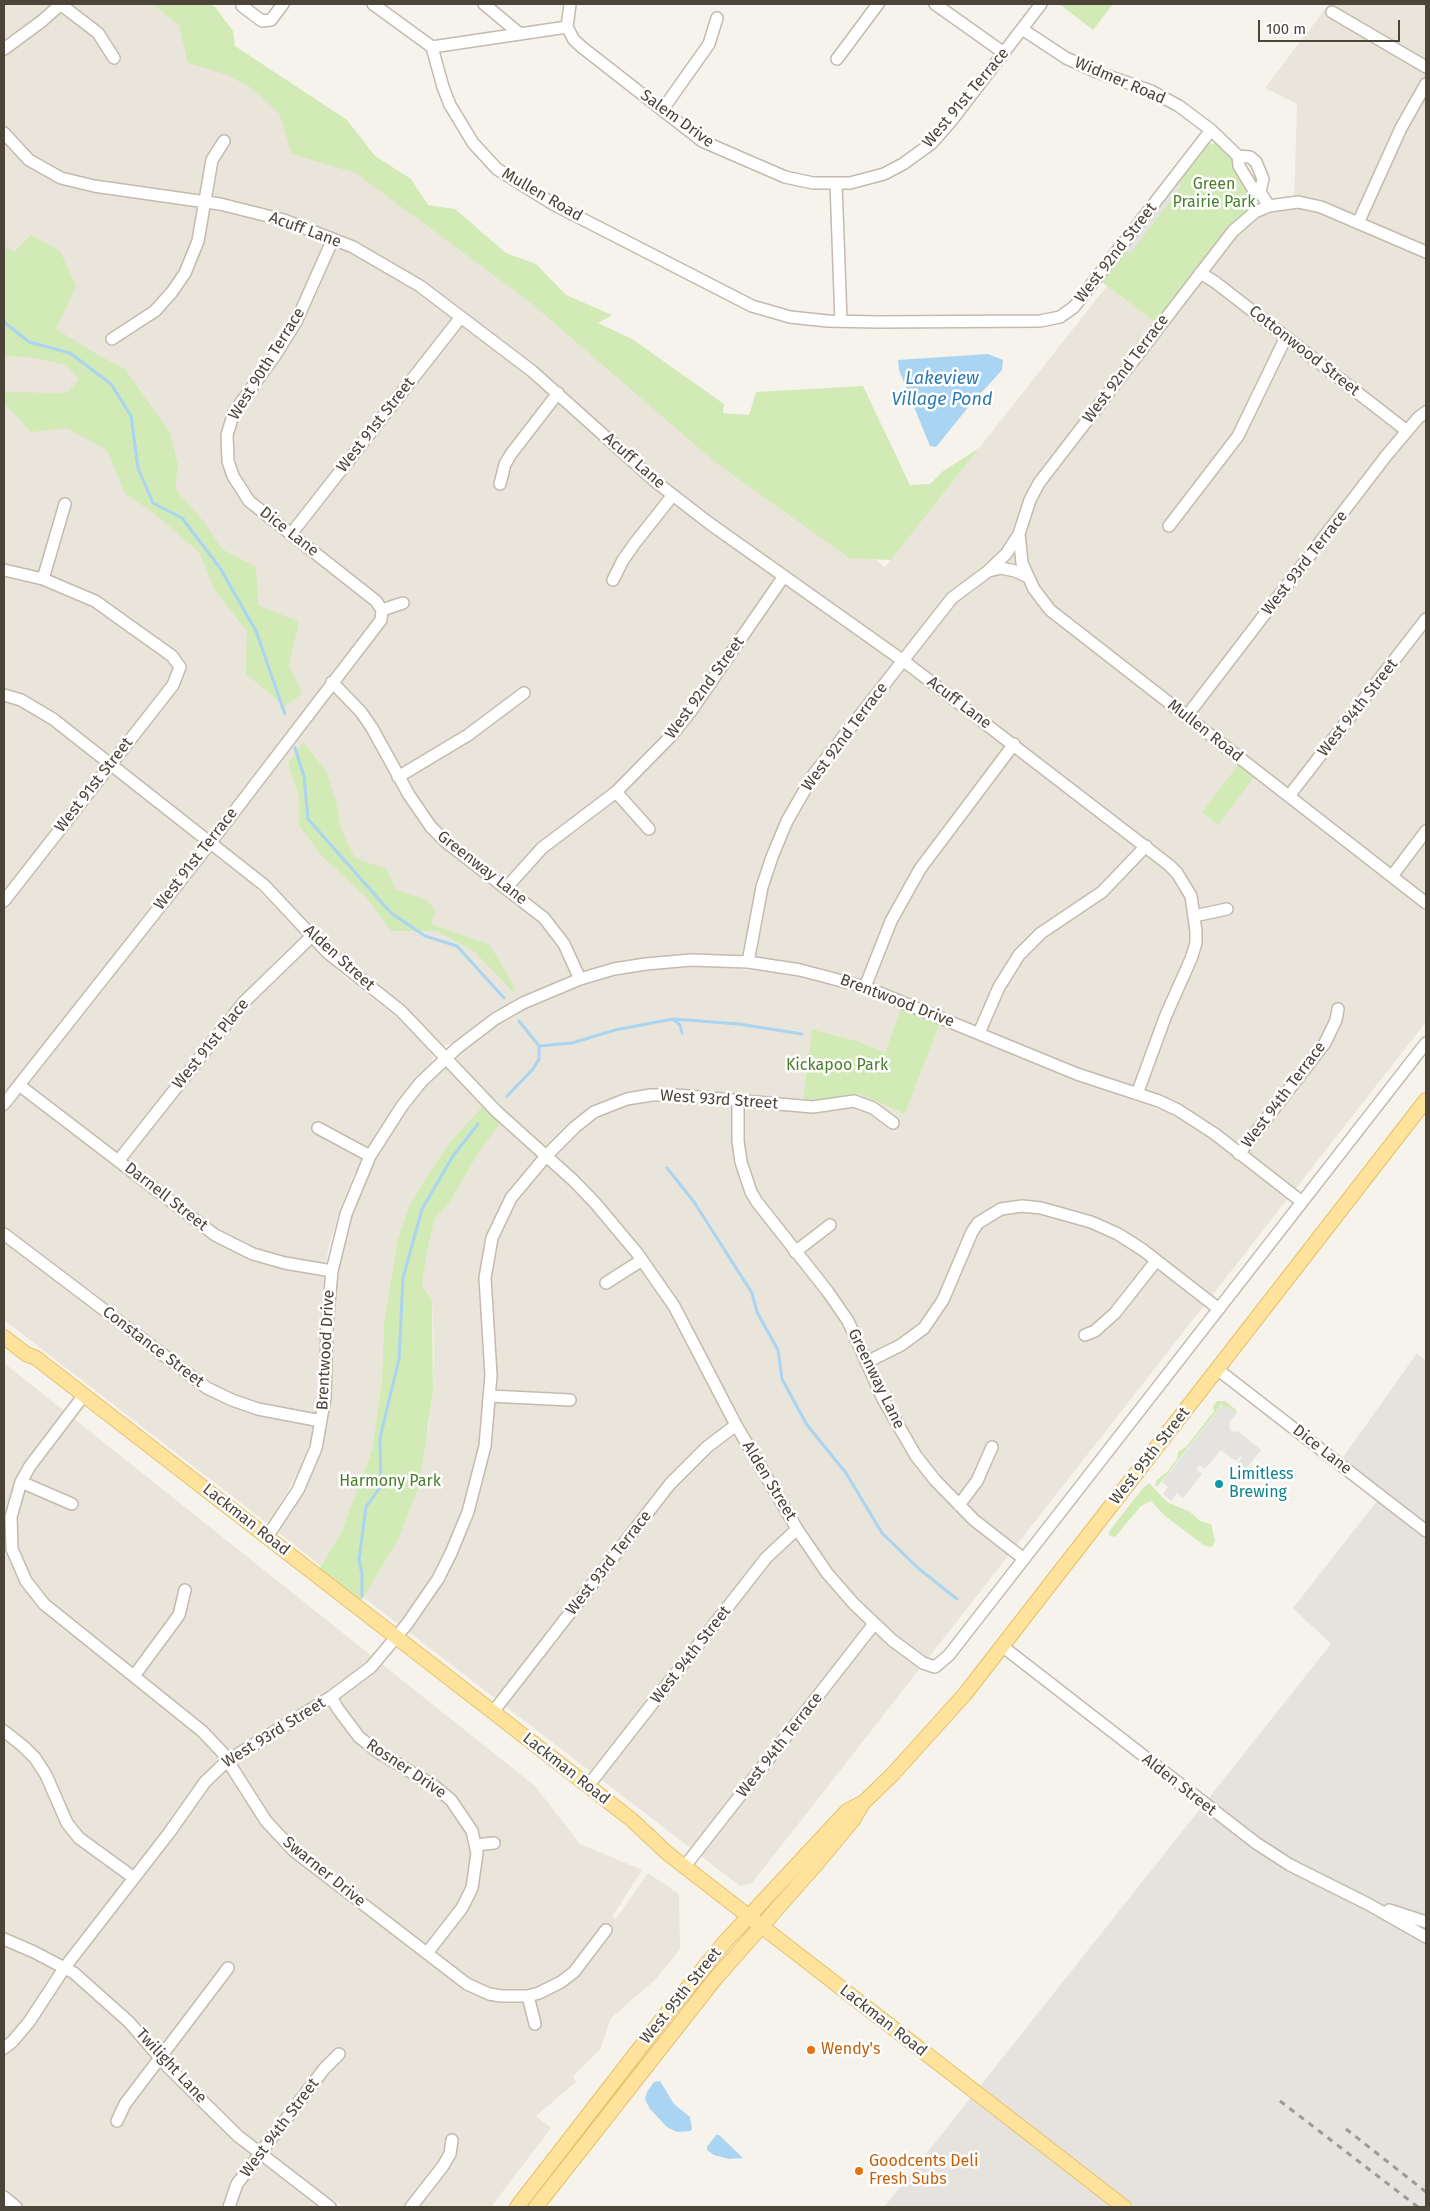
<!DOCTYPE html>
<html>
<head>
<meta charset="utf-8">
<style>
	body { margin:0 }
	#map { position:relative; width:1430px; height:2211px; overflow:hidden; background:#f6f3ec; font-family:"Fira Sans",sans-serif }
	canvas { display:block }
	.frame { position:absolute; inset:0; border:5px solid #4b4439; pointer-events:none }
	.scale { position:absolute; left:1258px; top:20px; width:142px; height:22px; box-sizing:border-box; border:2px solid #4b4439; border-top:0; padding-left:6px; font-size:15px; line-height:18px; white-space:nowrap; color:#4b4439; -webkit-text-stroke:4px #fff; paint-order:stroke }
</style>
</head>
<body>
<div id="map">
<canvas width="1430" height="2211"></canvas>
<div class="frame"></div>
<div class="scale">100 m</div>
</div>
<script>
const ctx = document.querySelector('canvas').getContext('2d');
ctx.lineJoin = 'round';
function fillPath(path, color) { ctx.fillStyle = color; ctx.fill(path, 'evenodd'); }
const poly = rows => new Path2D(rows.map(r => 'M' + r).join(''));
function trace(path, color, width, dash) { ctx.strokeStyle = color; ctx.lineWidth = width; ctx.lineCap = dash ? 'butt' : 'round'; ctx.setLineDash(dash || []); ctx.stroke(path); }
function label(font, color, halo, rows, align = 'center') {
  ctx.font = font + ' "Fira Sans",sans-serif'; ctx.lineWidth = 5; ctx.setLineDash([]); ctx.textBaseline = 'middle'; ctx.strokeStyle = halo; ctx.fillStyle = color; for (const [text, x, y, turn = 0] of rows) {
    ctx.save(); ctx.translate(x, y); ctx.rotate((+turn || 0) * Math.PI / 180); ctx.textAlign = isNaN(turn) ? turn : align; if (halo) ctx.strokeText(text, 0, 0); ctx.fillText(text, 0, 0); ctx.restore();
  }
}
fillPath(poly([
	[4,4,152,4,885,567,1107,286,1163,328,1233,238,1259,215,1272,210,1294,207,1297,104,1265,88,1329,4,1426,4,1426,1022,752,1883,740,1886,363,1597,398,1540,429,1425,433,1392,434,1347,432,1299,422,1287,427,1252,435,1218,448,1205,479,1152,499,1123,483,1107,450,1142,409,1206,398,1238,384,1322,382,1381,372,1450,341,1533,321,1566,278,1532,318,1453,332,1298,350,1212,375,1153,396,1120,435,1073,491,1028,543,999,575,985,633,971,673,967,709,966,788,974,854,990,901,1007,885,1053,857,1041,812,1029,832,1100,848,1094,862,1095,905,1114,940,1023,1062,1075,1167,1112,1185,1122,1191,1112,1092,1074,878,986,808,966,734,956,678,956,638,960,600,967,557,982,517,999,486,1017,454,1043,443,1046,348,965,163,799,156,808,244,876,339,972,399,1019,425,1044,433,1057,432,1062,397,1102,373,1140,353,1176,339,1212,328,1250,323,1286,319,1401,311,1439,301,1467,273,1517,267,1523,4,1320],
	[1238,765,1218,825,1203,812],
	[4,1363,535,1786,580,1844,642,1870,612,1917,616,1919,648,1873,679,1894,680,1949,656,1979,611,2018,600,2050,573,2076,576,2082,536,2116,551,2128,491,2207,345,2207,325,2195,317,2205,319,2207,4,2207]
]), '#eae5da');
fillPath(poly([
	[1417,1353,1426,1361,1426,2207,884,2207,1331,1644,1293,1608,1381,1496,1339,1463]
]), '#e6e2dd');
fillPath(poly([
	[152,4,208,4,215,7,233,31,235,46,347,120,375,156,411,179,428,205,455,209,506,253,536,264,566,295,612,315,598,323,632,339,724,404,723,413,749,415,756,392,863,386,910,485,930,484,942,472,979,448,891,560,849,558,715,462,531,303,356,173,292,154,279,113,250,87,225,74,188,63,179,25],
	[1063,4,1113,4,1093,30,1062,6],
	[1208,143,1217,144,1231,158,1255,198,1254,203,1230,226,1155,322,1099,280,1124,249,1130,253,1181,185,1176,181],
	[31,235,60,251,76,286,56,329,98,355,125,369,170,433,178,465,175,489,204,522,222,549,256,567,258,605,299,622,289,665,302,694,285,706,246,674,247,632,214,589,199,552,154,513,125,494,107,450,67,428,31,432,4,403,4,392,67,393,79,379,66,365,31,357,4,356,4,246,14,252],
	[303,742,326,771,336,801,341,829,355,858,386,869,396,890,427,900,435,911,431,924,490,945,516,990,513,992,475,952,437,931,391,931,367,898,321,855,299,825,299,797,288,763],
	[1238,765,1254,777,1218,825,1202,812],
	[901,1007,940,1023,905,1114,862,1095,848,1094,821,1102,803,1102,812,1029,857,1041,885,1053],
	[483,1106,500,1123,479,1152,448,1205,435,1218,427,1252,422,1287,432,1299,433,1392,419,1486,398,1540,360,1603,318,1571,341,1533,372,1450,382,1381,384,1322,398,1238,409,1206,427,1177,450,1142],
	[1217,1401,1225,1401,1236,1410,1237,1413,1220,1404,1220,1407,1157,1487,1155,1484,1157,1480,1167,1472,1177,1459,1178,1452,1186,1447,1214,1411,1213,1406],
	[1149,1483,1167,1502,1190,1512,1200,1521,1211,1524,1215,1541,1213,1546,1209,1547,1202,1544,1164,1515,1151,1501,1141,1506,1115,1537,1109,1535,1109,1532,1124,1512,1144,1487]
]), '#d2eab5');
fillPath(poly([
	[1176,181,1182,185,1130,254,1124,249],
	[1222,1405,1237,1413,1229,1423,1230,1430,1234,1432,1238,1431,1261,1450,1246,1469,1238,1463,1242,1457,1241,1456,1236,1461,1221,1450,1205,1469,1199,1465,1196,1469,1202,1474,1183,1498,1177,1493,1171,1501,1163,1494,1168,1487,1162,1482]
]), '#e5e3e0');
fillPath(poly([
	[988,354,1003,360,1002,370,970,405,936,447,930,446,899,370,898,360],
	[660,2081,674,2104,690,2117,692,2129,690,2131,677,2132,667,2127,650,2109,645,2099,647,2092,654,2082],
	[716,2135,719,2135,743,2158,729,2159,714,2155,707,2150,707,2147]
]), '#a9d4f2');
trace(poly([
	[4,322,29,342,70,353,111,384,131,416,138,468,153,503,182,518,220,568,256,631,285,714],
	[295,748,304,776,308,819,391,913,425,936,457,946,504,998],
	[673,1019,680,1025,682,1033],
	[539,1046,572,1043,615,1030,673,1019,739,1024,802,1034],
	[507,1096,533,1069,539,1059,539,1046,519,1021],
	[667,1168,694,1202,752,1293,757,1312,778,1350,782,1379,807,1425,846,1473,882,1533,918,1568,957,1599],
	[362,1596,362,1574,359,1560,366,1507,381,1486,380,1438,399,1359,403,1278,422,1209,453,1156,478,1124]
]), '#a9d4f2', 3);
const minor = poly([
	[60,4,98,33,114,58],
	[242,4,242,6,262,21,271,20,283,4],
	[373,4,432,47],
	[484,4,520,34],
	[935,4,1004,53],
	[1332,12,1426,67],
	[567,27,432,47,443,87,450,105,473,143,497,169,553,204,752,306,790,317,828,321,879,322,1040,321,1060,317,1074,307,1211,130],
	[567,27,574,40,583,48,702,141,785,177,813,183,850,183,884,174,903,164,932,143,952,120,1041,4],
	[567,27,570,4],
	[1022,29,1066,58,1097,72,1151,91,1179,106,1211,130,1238,156,1250,157,1256,162,1263,179,1260,192],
	[4,49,42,21,61,4],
	[837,59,878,4],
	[663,109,709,44,717,18],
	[4,133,29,160,61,178,94,186,220,204,284,220,353,247,420,286,532,371,656,482,709,523,909,665,1169,865,1177,873,1191,896,1196,931,1196,943,1191,959,1166,1015,1137,1094],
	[1238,156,1239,166,1253,189,1260,192,1269,206],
	[836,183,841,321],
	[1358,223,1401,128,1426,84],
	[333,239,296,322,274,357,234,412,227,435,228,461,233,476,249,501,376,601,382,610],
	[1200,273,1215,282,1407,431],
	[112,339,155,311,172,292,185,273,198,241,212,160,224,141],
	[500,484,505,464,511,454,558,393],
	[1169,526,1238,436,1286,337],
	[291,534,461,317],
	[1019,534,1022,563,1034,589,1050,610,1426,903],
	[4,570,43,579,95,601,172,656,180,667,173,685,4,901],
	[989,571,1001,568,1015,571,1028,577],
	[43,579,65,504],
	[613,580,623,560,635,543,673,495],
	[382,610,403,603],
	[332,682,361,712,372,728,409,795,431,827,446,842,544,918,564,944,580,979],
	[4,695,21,700,53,719,264,885,328,953,401,1011,496,1111,574,1181,596,1204,637,1253,674,1306,736,1425,797,1529,827,1573,854,1604,892,1640,923,1663,935,1667,949,1655,1426,1043],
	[1186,717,1386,456,1418,418,1426,412],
	[398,777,468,735,524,693],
	[616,792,649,829],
	[1289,796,1426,619],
	[1392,876,1426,831],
	[506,888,542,848,616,792,671,736,691,711,784,576],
	[1194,916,1227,909],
	[748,962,762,887,772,857,787,821,814,774,952,598,987,572,1006,554,1019,534,1030,500,1039,483,1233,231,1255,212,1269,206,1298,202,1321,207,1426,252],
	[865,987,891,921,920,869,1014,744],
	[979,1033,999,987,1019,955,1041,933,1102,892,1146,846],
	[19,1085,215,1235,253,1254,285,1263,332,1271],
	[738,1101,738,1141,741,1162,751,1192,757,1202,828,1292,848,1321,883,1399,916,1456,935,1480,974,1520,1024,1559],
	[4,1104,211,842,381,620,382,610],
	[318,1128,370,1156],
	[1239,1154,1325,1043,1336,1020,1338,1009],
	[119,1160,244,1002,312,936],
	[4,1234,207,1388,232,1400,258,1409,321,1421],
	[795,1252,830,1225],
	[606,1283,642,1260],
	[1085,1335,1095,1331,1115,1313,1156,1261],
	[867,1362,901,1345,924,1328,943,1300,972,1232,978,1223,1001,1209,1022,1206,1041,1208,1091,1222,1118,1234,1143,1250,1219,1309],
	[1217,1369,1426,1531],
	[84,1395,30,1466,21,1482,11,1517,12,1549,26,1581,44,1604,202,1731,222,1752,266,1821,294,1851,467,1984,489,1994,501,1996,528,1996,539,1993,561,1982,574,1972,606,1930],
	[490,1396,570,1400],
	[21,1482,72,1504],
	[959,1505,977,1481,992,1447],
	[267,1537,298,1490,316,1448,325,1397,327,1324,332,1271,346,1214,370,1156,402,1106,421,1082,457,1048,495,1019,523,1003,580,979,614,969,646,964,691,960,748,962,800,970,865,987,1077,1074,1159,1101,1178,1110,1215,1134,1302,1202],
	[1002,1646,1256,1843,1290,1865,1368,1904,1426,1937],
	[134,1676,179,1615,185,1590],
	[331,1697,338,1709,359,1737,378,1752,434,1786,451,1800,472,1831,477,1853,472,1888,462,1908,427,1953],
	[493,1712,670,1484,707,1447,736,1425],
	[4,1731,24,1747,35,1758,46,1775,67,1823,79,1838,134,1878],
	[588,1786,766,1558,797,1529],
	[476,1845,494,1843],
	[685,1866,874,1624],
	[1389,1910,1426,1922],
	[4,1939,34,1952,74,1973,129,2022,167,2066,238,2136,330,2207],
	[528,1996,535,2024],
	[4,2048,12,2042,29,2022,65,1967,169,1833,205,1782,227,1761,331,1697,371,1667,407,1624,438,1579,451,1553,468,1512,485,1446,491,1375,485,1278,492,1238,511,1198,547,1155,575,1127,594,1112,627,1099,651,1095,676,1095,813,1107,854,1101,873,1108,893,1123],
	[117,2121,125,2104,228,1968],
	[4,2197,16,2207],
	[229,2207,237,2184,324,2069,339,2054],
	[411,2207,443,2166,450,2154,452,2140]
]);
const major = poly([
	[4,1337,26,1354,36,1358,493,1712,632,1820,667,1853,1124,2207],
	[517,2207,667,2013,724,1943,847,1811,864,1802,892,1775,965,1694,1426,1100],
	[536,2207,715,1979,819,1861,853,1820,863,1803]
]);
trace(minor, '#c2bbae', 14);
trace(major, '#e6c16a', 16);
trace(minor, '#fff', 11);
trace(major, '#ffe39c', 14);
trace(poly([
	[1280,2101,1418,2207],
	[1346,2129,1426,2192]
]), '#9a9a9a', 3, [6, 6]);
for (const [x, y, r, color] of [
	[1219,1484,5,"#0f9aa8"],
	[811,2050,5,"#e8710a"],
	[859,2171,5,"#e8710a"]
]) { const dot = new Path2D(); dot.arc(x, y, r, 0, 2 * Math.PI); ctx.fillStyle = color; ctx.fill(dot); trace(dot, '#fff', 2); }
label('16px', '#4b4439', '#fff', [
	["Widmer Road",1120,81,23],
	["West 91st Terrace",966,98,-50],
	["Salem Drive",677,119,36],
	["Mullen Road",542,195,30],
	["Acuff Lane",305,230,20],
	["West 92nd Street",1116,253,-52],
	["Cottonwood Street",1304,351,38],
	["West 90th Terrace",267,364,-58],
	["West 92nd Terrace",1126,369,-53],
	["West 91st Street",376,425,-52],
	["Acuff Lane",634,461,41],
	["Dice Lane",289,532,38],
	["West 93rd Terrace",1305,563,-52],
	["West 92nd Street",705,688,-54],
	["Acuff Lane",959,703,37],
	["West 94th Street",1358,708,-52],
	["Mullen Road",1205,731,38],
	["West 92nd Terrace",845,737,-53],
	["West 91st Street",94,785,-52],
	["West 91st Terrace",196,859,-52],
	["Greenway Lane",482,868,38],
	["Alden Street",339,958,42],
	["Brentwood Drive",897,1001,21],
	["West 91st Place",211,1044,-51],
	["West 94th Terrace",1284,1095,-53],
	["West 93rd Street",719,1100,4],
	["Darnell Street",166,1197,38],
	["Constance Street",153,1347,37],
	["Brentwood Drive",326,1350,-87],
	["Greenway Lane",876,1379,64],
	["Dice Lane",1322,1450,38],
	["West 95th Street",1150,1456,-52],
	["Alden Street",769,1481,59],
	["Lackman Road",246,1520,38],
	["West 93rd Terrace",609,1563,-52],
	["West 94th Street",691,1655,-52],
	["West 93rd Street",274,1733,-32],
	["West 94th Terrace",780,1745,-52],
	["Rosner Drive",406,1769,34],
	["Lackman Road",566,1769,38],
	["Alden Street",1179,1785,38],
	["Swarner Drive",324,1872,39],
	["West 95th Street",681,1996,-51],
	["Lackman Road",883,2021,38],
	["Twilight Lane",171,2066,47],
	["West 94th Street",280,2128,-53]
]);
label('16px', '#4a7f2a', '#fff', [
	["Green",1214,185],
	["Prairie Park",1214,203],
	["Kickapoo Park",837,1066],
	["Harmony Park",390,1482]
]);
label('16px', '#0d838f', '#fff', [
	["Limitless",1229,1475],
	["Brewing",1229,1493]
], 'left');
label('16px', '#c56008', '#fff', [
	["Wendy's",821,2050],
	["Goodcents Deli",869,2162],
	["Fresh Subs",869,2180]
], 'left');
label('italic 18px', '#2e7ab2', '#fff', [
	["Lakeview",942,379],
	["Village Pond",942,400]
]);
</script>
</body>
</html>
